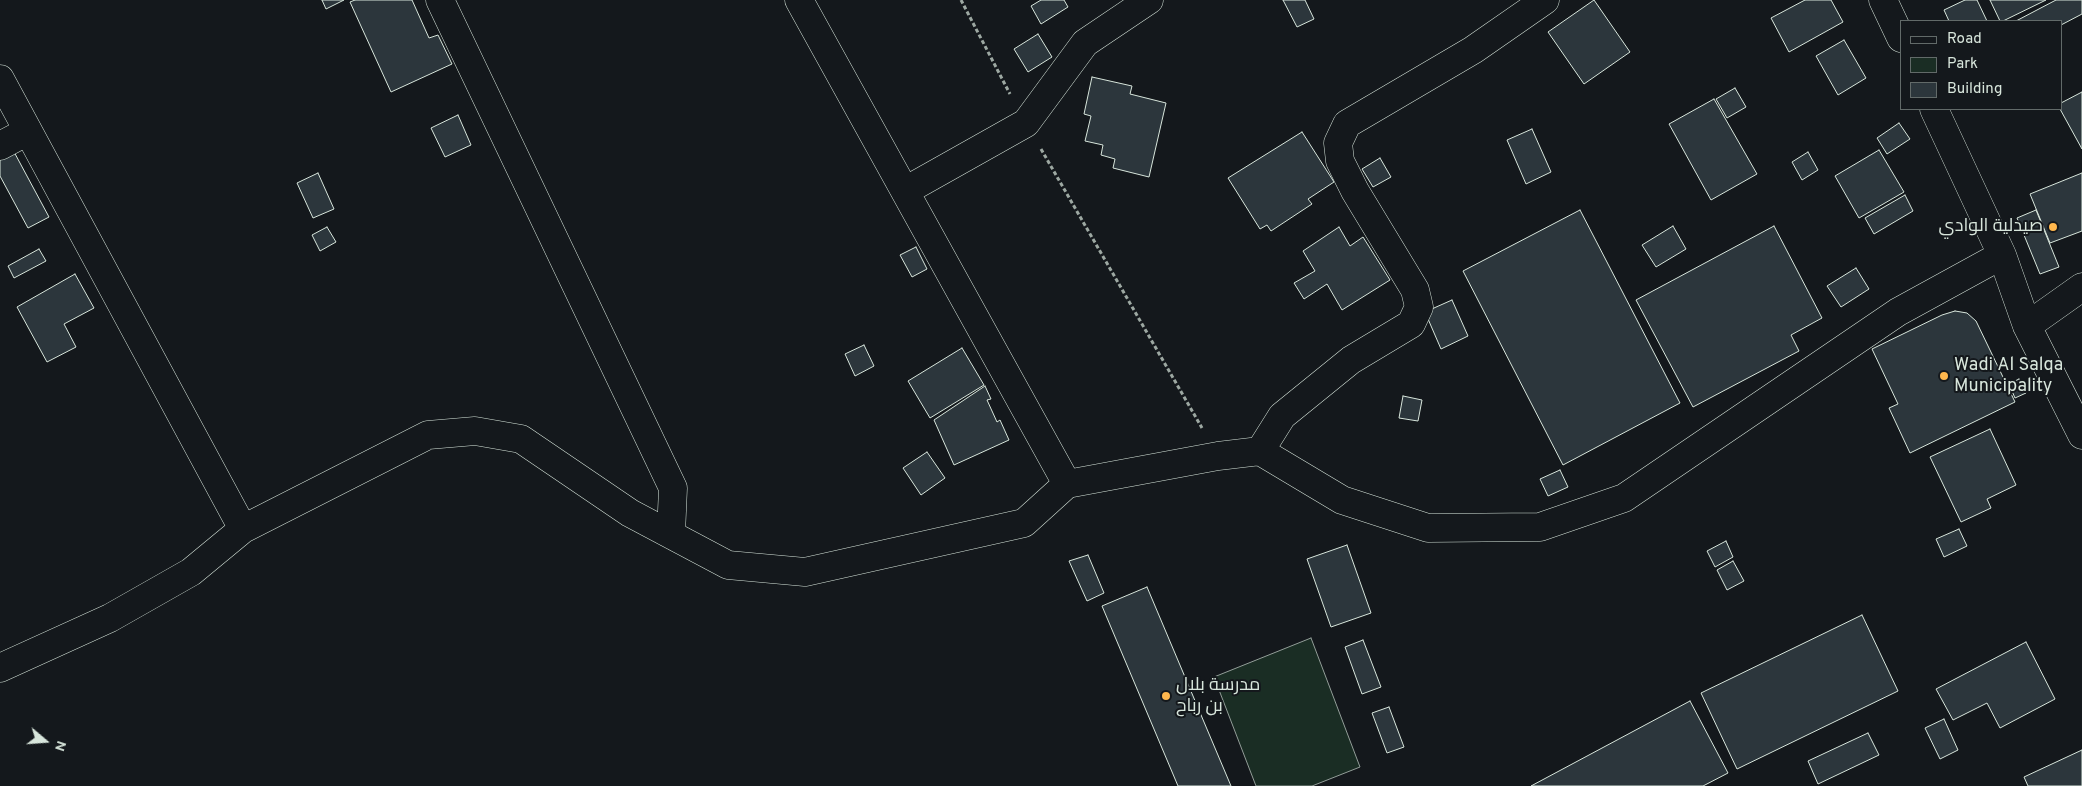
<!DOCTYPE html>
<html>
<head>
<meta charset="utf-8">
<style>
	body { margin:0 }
	#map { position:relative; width:2082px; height:786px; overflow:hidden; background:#14181c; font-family:Overpass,sans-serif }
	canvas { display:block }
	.legend { position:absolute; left:1900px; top:20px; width:162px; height:90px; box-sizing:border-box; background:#14181c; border:1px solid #626a69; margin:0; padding:6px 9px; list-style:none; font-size:15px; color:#d8e6dc }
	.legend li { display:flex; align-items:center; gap:10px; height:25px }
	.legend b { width:25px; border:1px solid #626a69 }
	.north { position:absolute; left:20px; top:716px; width:50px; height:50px; -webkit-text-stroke:4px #14181c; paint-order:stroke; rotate:108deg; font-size:14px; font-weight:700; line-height:20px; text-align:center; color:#d8e6dc }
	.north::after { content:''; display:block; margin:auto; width:18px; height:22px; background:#d8e6dc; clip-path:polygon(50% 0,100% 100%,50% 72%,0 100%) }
</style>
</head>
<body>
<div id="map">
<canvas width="2082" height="786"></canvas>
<ul class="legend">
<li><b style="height:6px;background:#14181c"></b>Road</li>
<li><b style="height:14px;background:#1a2d24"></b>Park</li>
<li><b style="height:14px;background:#2c363c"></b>Building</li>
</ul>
<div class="north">N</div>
</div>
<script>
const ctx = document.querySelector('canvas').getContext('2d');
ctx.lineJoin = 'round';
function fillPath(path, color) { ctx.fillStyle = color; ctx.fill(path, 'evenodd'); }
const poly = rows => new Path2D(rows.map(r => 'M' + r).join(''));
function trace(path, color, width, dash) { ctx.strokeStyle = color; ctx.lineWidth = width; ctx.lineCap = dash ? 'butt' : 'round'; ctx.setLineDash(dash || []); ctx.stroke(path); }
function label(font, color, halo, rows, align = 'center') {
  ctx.font = font + ' Overpass,Cairo,sans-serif'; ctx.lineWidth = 4; ctx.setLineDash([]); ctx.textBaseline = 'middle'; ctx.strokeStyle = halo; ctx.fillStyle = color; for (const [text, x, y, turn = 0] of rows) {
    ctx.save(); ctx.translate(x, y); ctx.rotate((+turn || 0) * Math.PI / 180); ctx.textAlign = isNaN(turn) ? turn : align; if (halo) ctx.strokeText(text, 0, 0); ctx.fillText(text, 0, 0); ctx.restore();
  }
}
const green = poly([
	[1311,638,1360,767,1312,786,1256,786,1214,677,1311,638]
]);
fillPath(green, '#1a2d24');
trace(green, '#939e99', 1);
const building = poly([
	[322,0,344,0,326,9,322,0],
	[355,0,412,0,429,38,438,35,452,64,391,92,350,2,355,0],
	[1041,0,1064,0,1068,7,1041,24,1031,6,1041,0],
	[1283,0,1305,0,1314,19,1297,27,1283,0],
	[1594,0,1630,52,1584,84,1548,32,1594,0],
	[1805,0,1831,0,1843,22,1789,52,1771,18,1805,0],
	[1965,0,1977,0,1987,21,1949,21,1944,10,1965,0],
	[1990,0,2046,0,2003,21,2000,21,1990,0],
	[2056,0,2082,0,2082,14,2061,25,2061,21,2016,21,2056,0],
	[1038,34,1052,57,1028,72,1014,49,1038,34],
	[1844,40,1866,78,1838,95,1816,56,1844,40],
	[1092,77,1132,86,1130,94,1166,103,1149,177,1113,168,1115,159,1101,155,1103,145,1085,141,1091,116,1084,114,1092,77],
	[1735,88,1746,107,1727,118,1716,99,1735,88],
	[2082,92,2082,149,2060,109,2061,103,2082,92],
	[1714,99,1757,174,1711,200,1669,124,1714,99],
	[458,115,471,145,445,157,431,128,458,115],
	[1899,123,1910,139,1887,154,1877,138,1899,123],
	[1532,129,1551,172,1526,184,1507,140,1532,129],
	[1302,132,1334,182,1308,199,1312,204,1271,231,1267,225,1260,229,1228,178,1302,132],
	[13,150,49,217,28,228,0,176,0,157,13,150],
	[1879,150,1904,192,1859,218,1835,176,1879,150],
	[1808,152,1818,170,1802,180,1792,162,1808,152],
	[1380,158,1391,177,1373,187,1362,169,1380,158],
	[318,173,334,209,313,218,297,183,318,173],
	[2082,173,2082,231,2050,243,2030,194,2082,173],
	[1905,195,1913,211,1874,234,1865,218,1905,195],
	[1580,210,1680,403,1563,465,1463,271,1580,210],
	[2036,210,2059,267,2040,274,2017,218,2036,210],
	[1673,226,1686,249,1656,267,1642,245,1673,226],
	[1774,226,1822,318,1791,335,1799,351,1693,407,1636,300,1774,226],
	[327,227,336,242,320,251,312,235,327,227],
	[1339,227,1350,246,1363,237,1390,280,1342,310,1327,284,1304,299,1294,283,1315,271,1303,251,1339,227],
	[916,247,927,269,912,277,900,255,916,247],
	[39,249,46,261,14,278,8,266,39,249],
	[1856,268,1869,289,1841,307,1827,286,1856,268],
	[75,274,94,308,64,324,76,347,47,362,17,307,75,274],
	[1452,300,1468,336,1441,349,1425,312,1452,300],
	[1955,311,1967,313,1976,321,2015,402,1910,453,1889,408,1898,404,1872,349,1942,315,1955,311],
	[864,345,874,366,855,376,845,354,864,345],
	[962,348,984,385,930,418,908,381,962,348],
	[2019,379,2026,393,2015,398,2009,384,2019,379],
	[985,386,991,399,987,400,997,422,1000,420,1009,440,954,465,934,420,985,386],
	[1403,396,1422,400,1418,421,1399,418,1403,396],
	[1990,429,2016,485,1987,499,1991,508,1961,522,1930,457,1990,429],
	[927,452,945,478,921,495,903,468,927,452],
	[1560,470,1568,487,1548,496,1540,479,1560,470],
	[1959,529,1967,546,1944,557,1936,539,1959,529],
	[1726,541,1733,557,1715,567,1707,551,1726,541],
	[1347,545,1371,613,1331,627,1307,559,1347,545],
	[1088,555,1104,593,1087,601,1069,561,1088,555],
	[1733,561,1744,581,1727,590,1717,570,1733,561],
	[1147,587,1231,786,1178,786,1102,606,1147,587],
	[1862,615,1898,691,1737,769,1701,693,1862,615],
	[1363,640,1381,687,1362,694,1345,647,1363,640],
	[2026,642,2055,699,2000,728,1987,703,1953,720,1936,689,2026,642],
	[1690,701,1728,773,1703,786,1531,786,1690,701],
	[1389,707,1404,747,1387,753,1372,713,1389,707],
	[1944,719,1958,750,1940,759,1925,728,1944,719],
	[1868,733,1879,755,1818,784,1808,761,1868,733],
	[2082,750,2082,786,2028,786,2024,777,2082,750]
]);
fillPath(building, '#2c363c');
trace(building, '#d8e6dc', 1);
const minor = poly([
	[440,0,673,488,671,534],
	[799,0,1067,484],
	[1883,0,1901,38],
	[0,79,243,529],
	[1934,109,2002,255,2027,326,2082,435],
	[0,146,28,131],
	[905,191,1026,123,1085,43,1149,0],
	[2027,326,2082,287],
	[1260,451,1282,416,1351,360,1411,324,1419,307,1415,290,1355,191,1340,161,1338,143,1347,124,1473,50,1545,0],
	[0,668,110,618,191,572,243,529,428,435,475,431,521,439,630,513,728,565,805,572,1024,523,1067,484,1218,456,1260,451,1342,500,1428,528,1540,527,1624,498,1898,312,2002,255]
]);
trace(minor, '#d8e6dc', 29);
trace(poly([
	[961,0,1010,94],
	[1041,149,1202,428]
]), '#9da8a2', 3, [4, 2.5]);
trace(minor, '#14181c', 28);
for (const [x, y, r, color] of [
	[2053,227,5,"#ffb74d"],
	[1944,376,5,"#ffb74d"],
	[1166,696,5,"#ffb74d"]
]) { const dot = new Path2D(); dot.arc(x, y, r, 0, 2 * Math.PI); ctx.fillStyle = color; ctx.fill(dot); trace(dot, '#14181c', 2); }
label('18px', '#d8e6dc', '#14181c', [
	["صيدلية الوادي",2043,227,"right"],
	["Wadi Al Salqa",1954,366],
	["Municipality",1954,387],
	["مدرسة بلال",1176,686],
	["بن رباح",1176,707]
], 'left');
</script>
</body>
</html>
